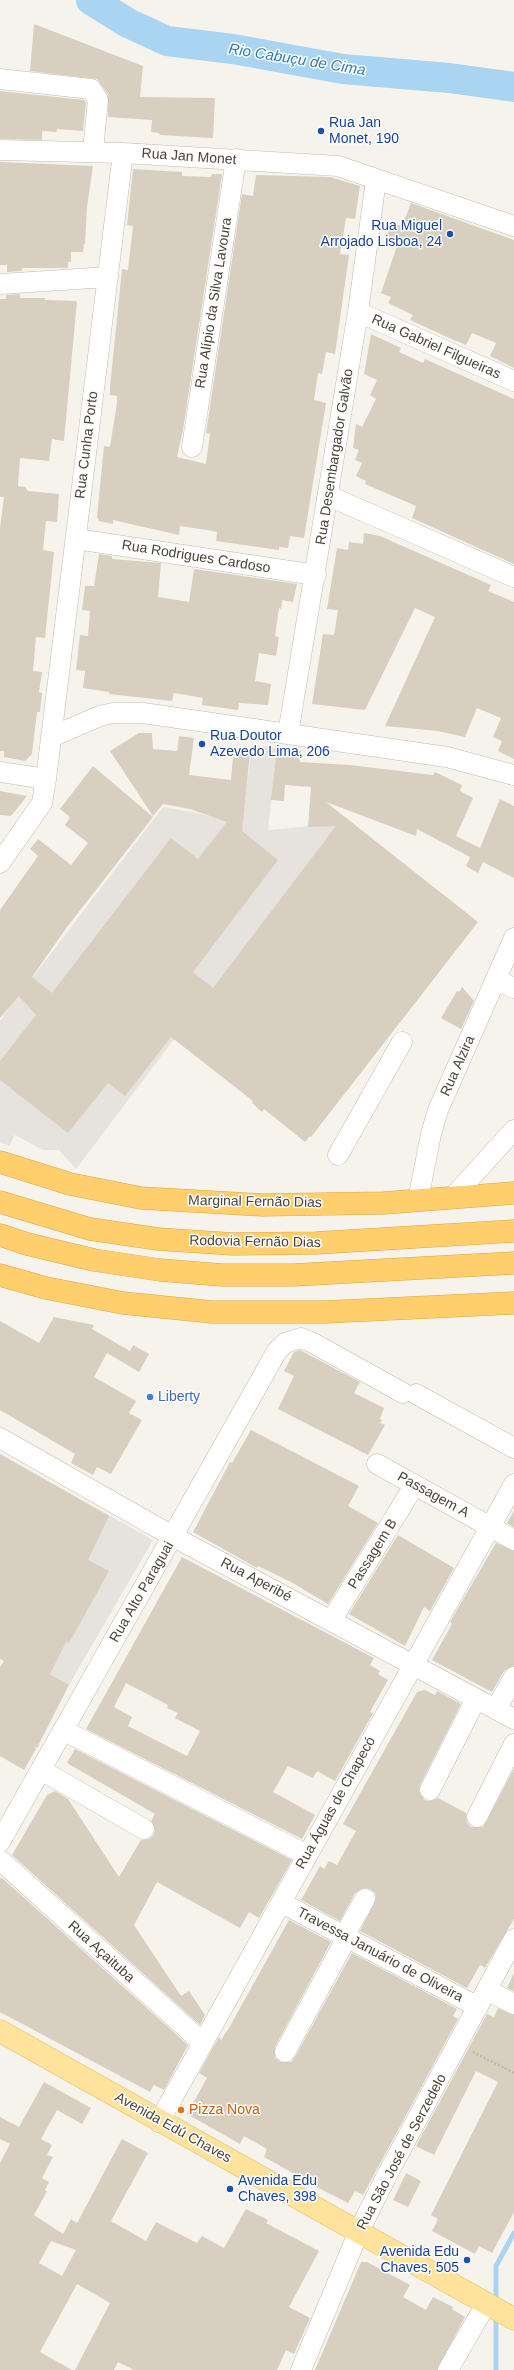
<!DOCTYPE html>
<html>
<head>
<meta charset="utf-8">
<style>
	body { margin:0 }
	canvas { display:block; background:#f6f3ec }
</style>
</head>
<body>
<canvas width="514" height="2370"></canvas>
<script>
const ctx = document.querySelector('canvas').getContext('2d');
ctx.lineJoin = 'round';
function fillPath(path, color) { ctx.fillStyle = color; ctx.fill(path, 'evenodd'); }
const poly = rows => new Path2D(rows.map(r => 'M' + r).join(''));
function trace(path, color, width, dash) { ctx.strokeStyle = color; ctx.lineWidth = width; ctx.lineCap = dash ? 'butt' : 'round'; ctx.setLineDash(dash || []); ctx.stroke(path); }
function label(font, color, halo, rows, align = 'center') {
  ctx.font = font + ' Arial,sans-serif'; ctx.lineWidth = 3; ctx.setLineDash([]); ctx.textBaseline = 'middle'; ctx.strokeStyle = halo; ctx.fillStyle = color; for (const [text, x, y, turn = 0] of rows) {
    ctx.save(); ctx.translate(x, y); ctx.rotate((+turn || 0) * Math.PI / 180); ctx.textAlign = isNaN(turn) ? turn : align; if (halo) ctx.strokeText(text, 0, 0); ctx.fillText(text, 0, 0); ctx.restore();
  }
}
fillPath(poly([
	[252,745,277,748,268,830,343,823,172,1042,76,1169,59,1150,43,1150,15,1135,9,1146,0,1142,0,1020,163,807,202,814,242,825],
	[0,1454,153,1540,69,1685,0,1644]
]), '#e6e2dd');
trace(poly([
	[496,2303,496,2266,514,2233],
	[496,2370,496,2315]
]), '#a9d4f2', 5);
trace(poly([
	[91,0,128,23,167,41,233,49,343,69,449,78,514,87]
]), '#a9d4f2', 30);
fillPath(poly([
	[34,24,143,66,140,97,215,98,213,138,160,135,159,133,151,132,152,120,108,117,108,94,97,79,30,71],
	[0,91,84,100,86,103,83,131,57,129,56,132,42,131,42,140,0,139],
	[0,162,93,166,87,207,85,244,84,244,83,252,71,252,71,262,68,262,68,268,22,268,22,271,7,272,7,265,0,265],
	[133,169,182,172,182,176,211,177,212,174,222,174,183,430,177,457,206,464,210,434,206,433,242,194,253,196,256,175,330,177,360,186,355,219,346,218,340,254,349,255,335,354,326,352,322,374,318,373,314,400,326,403,304,538,290,536,288,548,279,547,279,550,216,541,217,532,207,530,180,526,179,535,113,520,113,524,99,521,97,517,104,446,110,447,117,403,117,396,110,395,110,387,122,269,128,270,133,226,127,225],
	[411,203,514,240,514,368,490,356,496,343,472,333,466,345,447,337,410,320,413,315,388,303,391,297,381,293,398,243,387,237,390,222,402,226],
	[20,294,20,298,45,298,45,300,77,301,64,441,52,439,49,461,20,458,18,486,25,487,28,491,59,494,57,522,46,521,43,550,54,552,45,638,36,637,33,671,42,672,39,692,42,693,40,712,37,712,32,754,25,761,4,757,4,751,0,751,0,528,4,497,0,497,0,299,6,299,6,295],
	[371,334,401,348,399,352,423,363,425,359,514,399,514,564,412,518,416,506,365,484,366,481,356,476,362,463,355,460,359,450,353,448,356,424,362,427,376,399,370,395,377,380,364,374],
	[364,533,380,536,491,585,488,591,514,602,514,759,498,751,502,741,493,737,501,718,477,708,465,737,438,731,385,726,435,617,415,608,365,710,312,704,323,634,334,635,338,610,327,609,337,548,348,550,349,542,363,544],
	[99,554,112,556,112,559,161,563,158,597,189,602,194,569,297,584,293,602,282,600,281,609,279,608,275,636,279,637,276,656,259,653,255,681,271,684,268,705,239,703,238,710,202,705,203,698,174,693,172,701,109,694,109,692,83,688,85,671,76,670,80,635,88,636,90,611,82,610,85,586,94,586],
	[139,733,152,733,153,749,177,751,179,736,194,738,189,775,231,780,233,757,237,758,237,752,250,753,242,831,278,860,193,972,213,988,336,826,308,827,311,787,285,785,284,801,271,800,277,748,301,751,300,762,350,765,433,775,435,772,462,785,460,791,473,798,456,836,480,848,500,799,514,806,514,878,483,862,478,873,466,866,470,857,417,829,416,836,326,802,478,922,311,1137,310,1136,305,1142,264,1109,262,1112,252,1103,253,1101,171,1037,125,1096,108,1083,68,1133,0,1080,0,1061,36,1015,19,996,0,1018,0,910,38,856,30,849,38,839,71,865,88,843,65,825,70,817,60,809,93,766,153,817,67,927,32,977,52,993,171,838,198,859,227,822,190,809,163,804,153,816,110,751],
	[0,791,27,796,11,816,0,815],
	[462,987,474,1001,461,1029,441,1018,457,991,459,992],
	[54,1317,94,1325,92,1329,130,1351,133,1345,149,1354,139,1372,107,1353,94,1377,136,1401,129,1413,142,1420,111,1474,97,1467,93,1475,71,1463,75,1454,0,1410,0,1321,39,1343],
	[300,1350,360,1382,354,1393,384,1408,380,1419,382,1420,380,1423,385,1425,368,1455,278,1409,294,1376,284,1371,294,1352],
	[251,1430,359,1486,348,1506,378,1523,328,1604,291,1582,258,1566,257,1568,193,1532,230,1462,232,1463],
	[0,1454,109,1516,88,1560,109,1571,69,1643,66,1642,50,1674,69,1685,37,1748,34,1746,36,1749,24,1770,0,1756,0,1667,4,1661,0,1659],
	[514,1511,514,1527,507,1523],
	[398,1535,454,1568,430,1611,424,1607,405,1646,349,1614],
	[496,1543,514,1551,514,1666,504,1671,492,1692,432,1660,452,1624,450,1622],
	[182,1557,374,1658,370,1665,380,1671,378,1674,388,1680,370,1712,373,1713,335,1781,317,1771,313,1778,288,1766,273,1792,315,1815,302,1839,86,1729],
	[126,1683,168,1705,167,1708,178,1713,175,1718,200,1731,187,1756,128,1726,132,1717,114,1707],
	[425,1690,435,1695,437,1691,461,1704,420,1785,419,1791,424,1800,431,1801,438,1798,466,1813,467,1823,471,1827,483,1827,514,1769,514,1919,485,1968,480,1965,467,1988,360,1931,376,1899,375,1893,370,1889,365,1888,355,1893,340,1921,301,1900,320,1866,324,1869,329,1861,337,1865,356,1831,343,1824,417,1692],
	[75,1749,292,1860,259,1918,249,1912,240,1928,157,1882,134,1925,181,1996,189,1991,205,2015,200,2025,12,1855,47,1795,55,1791,68,1799,119,1877,141,1840,149,1839,154,1835,155,1829,151,1821,155,1814,67,1763],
	[0,1878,2,1878,188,2045,164,2090,154,2085,150,2092,0,2012],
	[289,1920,331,1942,275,2047,275,2058,280,2062,291,2062,295,2057,352,1953,457,2009,453,2016,458,2019,363,2195,355,2191,348,2203,299,2178,300,2177,264,2157,267,2149,244,2136,240,2144,187,2114,207,2078,199,2073,219,2037,221,2040,230,2026],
	[514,1973,514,1991,507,1988],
	[498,2008,514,2015,514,2212,492,2253,479,2246,475,2254,432,2231,438,2219,431,2215,498,2082,476,2071,434,2155,416,2146,487,2014,494,2017],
	[44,2082,91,2108,82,2124,57,2110,41,2139,52,2145,47,2155,53,2157,42,2178,49,2182,45,2190,47,2191,34,2215,63,2234,71,2219,77,2223,122,2139,148,2153,111,2221,146,2241,156,2222,197,2243,202,2236,224,2248,246,2209,268,2220,266,2223,319,2251,289,2307,310,2318,294,2354,286,2350,277,2370,134,2370,118,2362,114,2370,75,2370,110,2303,77,2284,40,2352,72,2370,0,2370,0,2163,10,2144,0,2139,0,2117,19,2127],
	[51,2241,76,2250,62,2276,39,2263],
	[406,2173,421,2181,408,2207,393,2200],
	[361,2262,367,2262,410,2285,403,2297,426,2310,433,2297,453,2307,452,2309,465,2317,437,2370,315,2370]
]), '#d8cfc1');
const minor = poly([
	[0,79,91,89,98,100,93,151],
	[0,150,123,153,338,166,514,226],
	[0,284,108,277],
	[358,312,514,381],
	[192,447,236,159],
	[329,496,514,577],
	[76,539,316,575],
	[288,734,358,312,376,180],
	[51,737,100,716,113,713,143,713,447,757,514,775],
	[0,772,46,779],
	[0,863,42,803,46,779,123,153],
	[496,980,514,988],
	[338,1155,402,1042],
	[453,1197,514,1130],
	[418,1200,431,1134,438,1110,514,938],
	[416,1394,514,1448],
	[0,1438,174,1537,514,1719],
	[377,1464,514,1540],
	[331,1621,414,1486],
	[496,1709,514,1677],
	[63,1730,307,1855],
	[41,1770,144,1829],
	[430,1790,476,1699],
	[477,1817,514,1744],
	[0,1842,277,1351,285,1343,301,1338,313,1343,403,1393],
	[0,1860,203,2043],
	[282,1903,478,2007],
	[344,1936,365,1899],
	[487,1990,514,2004],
	[285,2052,347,1937],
	[159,2122,514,1484],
	[301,2370,359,2231,386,2177,514,1939],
	[448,2370,486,2304]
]);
const major = poly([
	[0,2031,514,2319]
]);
const highway = poly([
	[0,1162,70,1184,141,1198,262,1205,384,1203,514,1193],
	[0,1202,90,1229,158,1239,233,1244,316,1243,514,1231],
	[0,1235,27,1244,94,1260,160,1270,222,1275,293,1275,514,1263],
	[0,1275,46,1288,123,1303,212,1312,325,1312,514,1303]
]);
trace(minor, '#c2bbae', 21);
trace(major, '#e6c16a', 23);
trace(highway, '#e0a43c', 23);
trace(poly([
	[473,2052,514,2073]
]), '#c4b79f', 2.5, [2, 2]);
trace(minor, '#fff', 20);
trace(major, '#ffe39c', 22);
trace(highway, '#ffcf6e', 22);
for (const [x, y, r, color] of [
	[321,131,4,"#1a4fb4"],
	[450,234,4,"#1a4fb4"],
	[202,744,4,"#1a4fb4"],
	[150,1397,4,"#3f7fe0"],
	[181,2110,4,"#e8710a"],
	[230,2189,4,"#1a4fb4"],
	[467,2260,4,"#1a4fb4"]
]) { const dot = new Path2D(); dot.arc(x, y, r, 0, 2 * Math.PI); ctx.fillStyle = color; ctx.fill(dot); trace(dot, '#fff', 1.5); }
label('14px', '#164399', '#fff', [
	["Rua Jan",329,123],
	["Monet, 190",329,139],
	["Rua Miguel",442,226,"right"],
	["Arrojado Lisboa, 24",442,242,"right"],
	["Rua Doutor",210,736],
	["Azevedo Lima, 206",210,752],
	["Avenida Edu",238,2181],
	["Chaves, 398",238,2197],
	["Avenida Edu",459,2252,"right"],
	["Chaves, 505",459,2268,"right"]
], 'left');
label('14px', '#4b4439', '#fff', [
	["Rua Jan Monet",189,157,4],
	["Rua Alípio da Silva Lavoura",214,303,-81],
	["Rua Gabriel Filgueiras",436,347,24],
	["Rua Cunha Porto",87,445,-83],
	["Rua Desembargador Galvão",335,457,-81],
	["Rua Rodrigues Cardoso",196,557,9],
	["Rua Alzira",458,1066,-66],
	["Marginal Fernão Dias",255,1202,1],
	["Rodovia Fernão Dias",255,1242,1],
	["Passagem A",433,1495,29],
	["Passagem B",373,1554,-58],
	["Rua Aperibé",256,1580,28],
	["Rua Alto Paraguai",142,1592,-60],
	["Rua Águas de Chapecó",336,1803,-61],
	["Rua Açaituba",101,1952,42],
	["Travessa Januário de Oliveira",380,1955,28],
	["Avenida Edú Chaves",173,2128,29],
	["Rua São José de Serzedelo",402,2152,-62]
]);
label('14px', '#366cbe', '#fff', [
	["Liberty",158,1397]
], 'left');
label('14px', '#c56008', '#fff', [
	["Pizza Nova",189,2110]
], 'left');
label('italic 15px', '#2e7ab2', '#fff', [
	["Rio Cabuçu de Cima",297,60,9]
]);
</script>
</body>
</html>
